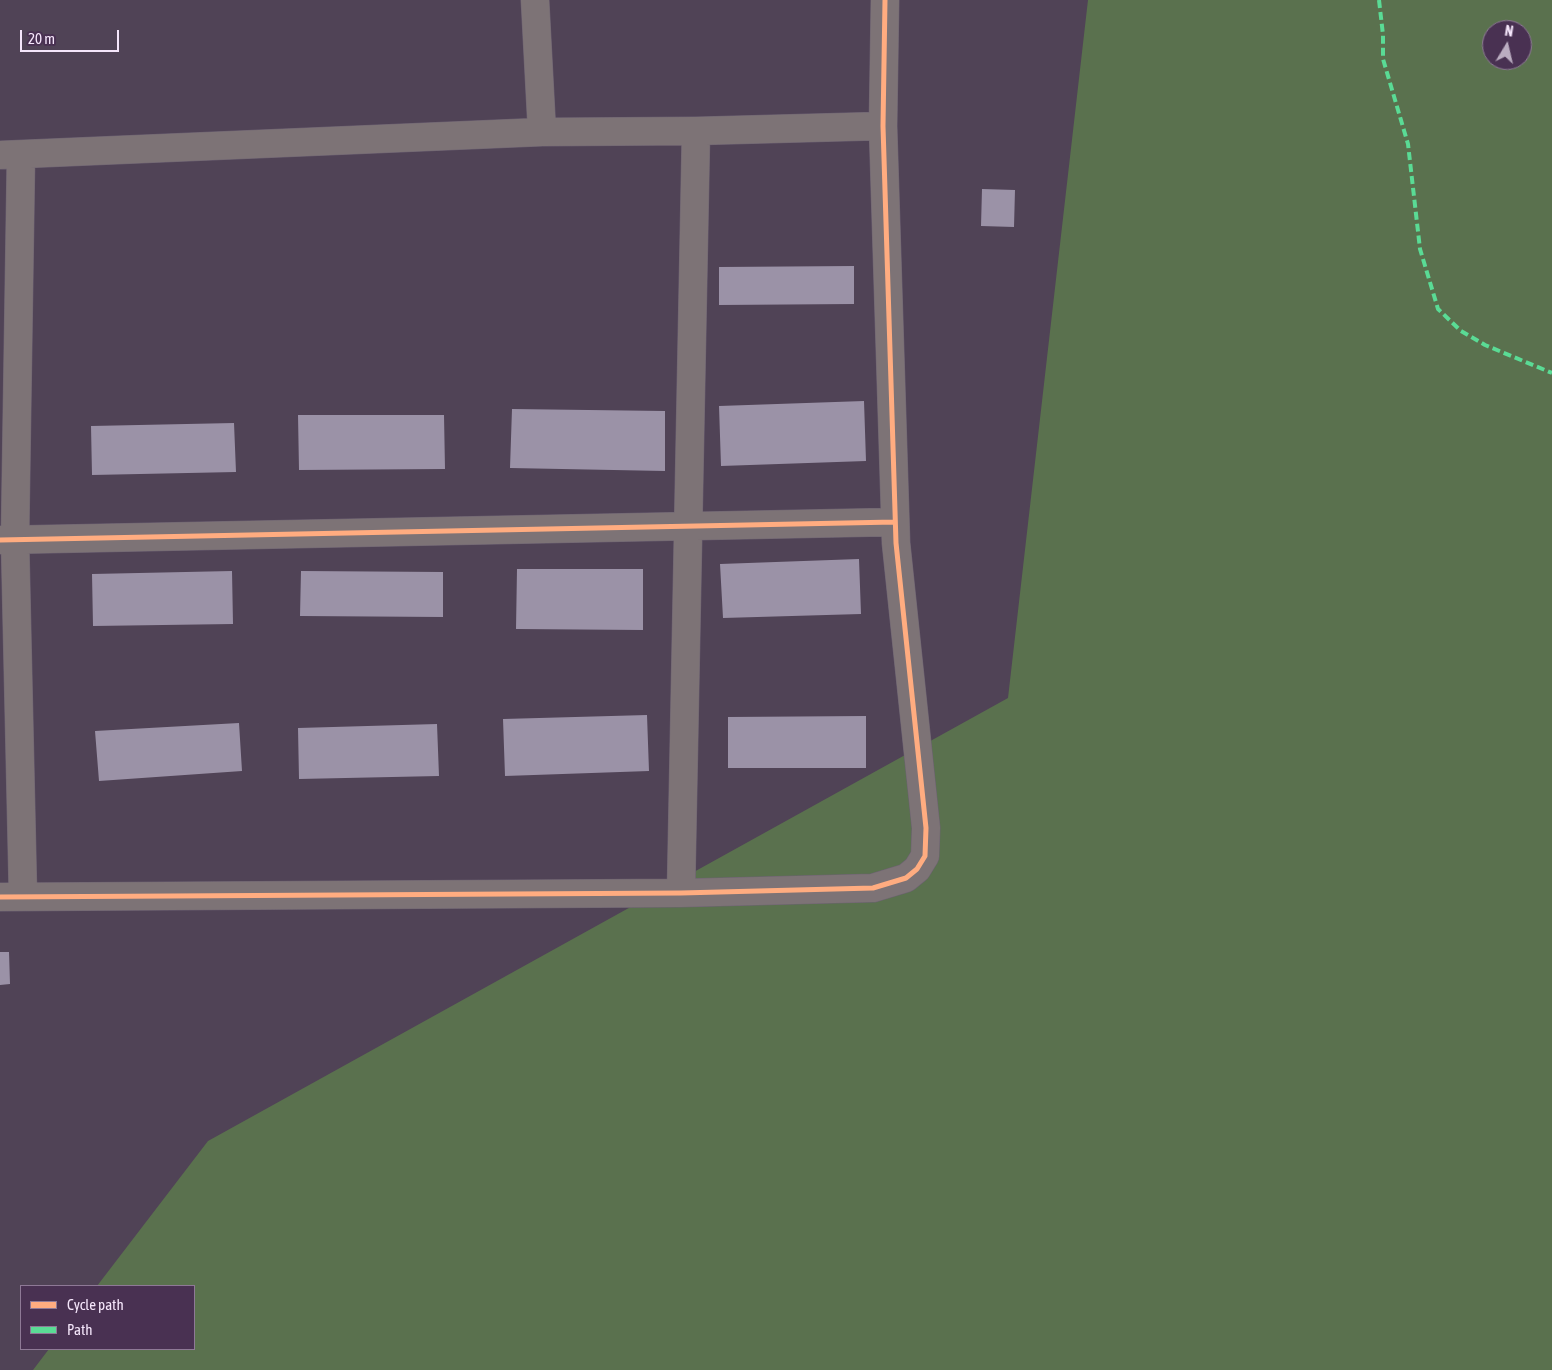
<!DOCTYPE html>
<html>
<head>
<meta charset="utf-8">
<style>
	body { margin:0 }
	#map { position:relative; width:1552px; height:1370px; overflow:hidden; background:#504356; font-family:"Asap Condensed",sans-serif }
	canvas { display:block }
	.legend { position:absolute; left:20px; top:1285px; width:175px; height:65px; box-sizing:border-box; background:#493152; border:1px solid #8e7996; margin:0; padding:6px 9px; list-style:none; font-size:15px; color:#f5e6fb }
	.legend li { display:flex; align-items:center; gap:10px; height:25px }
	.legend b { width:25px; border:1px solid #8e7996 }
	.north { position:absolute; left:1482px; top:20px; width:50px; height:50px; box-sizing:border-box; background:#493152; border:1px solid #8e7996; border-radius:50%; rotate:9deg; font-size:14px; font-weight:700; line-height:20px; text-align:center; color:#f5e6fb }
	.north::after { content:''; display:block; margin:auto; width:18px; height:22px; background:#bbadc1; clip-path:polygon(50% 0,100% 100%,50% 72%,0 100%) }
	.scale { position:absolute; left:20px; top:30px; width:99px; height:22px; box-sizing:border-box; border:2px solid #f5e6fb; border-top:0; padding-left:6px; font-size:15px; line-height:18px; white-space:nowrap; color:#f5e6fb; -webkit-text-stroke:4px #493152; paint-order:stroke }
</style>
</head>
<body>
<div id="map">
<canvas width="1552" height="1370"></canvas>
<ul class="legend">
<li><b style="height:6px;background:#ffac80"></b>Cycle path</li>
<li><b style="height:6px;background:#5adb95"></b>Path</li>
</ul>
<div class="north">N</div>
<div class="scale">20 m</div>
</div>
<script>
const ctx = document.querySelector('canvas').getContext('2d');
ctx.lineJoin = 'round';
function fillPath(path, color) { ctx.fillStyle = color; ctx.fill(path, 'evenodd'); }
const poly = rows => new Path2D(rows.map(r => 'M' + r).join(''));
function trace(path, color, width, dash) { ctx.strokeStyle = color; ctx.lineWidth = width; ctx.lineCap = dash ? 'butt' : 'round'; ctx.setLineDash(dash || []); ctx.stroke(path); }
fillPath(poly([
	[1088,0,1552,0,1552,1370,33,1370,49,1349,194,1349,194,1286,97,1286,208,1141,1008,698],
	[1492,30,1522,30,1522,60,1492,60]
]), '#5a714e');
fillPath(poly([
	[982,189,1015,190,1014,227,981,226],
	[854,266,854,304,719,305,719,267],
	[864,401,866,461,721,466,719,406],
	[512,409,665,411,665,471,510,468],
	[298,415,444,415,445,469,299,470],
	[234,423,236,472,92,475,91,426],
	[859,559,861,614,723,618,720,564],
	[517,569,643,569,643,630,516,629],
	[232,571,233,624,93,626,92,574],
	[301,571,443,572,443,617,300,616],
	[647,715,649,771,505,776,503,719],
	[866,716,866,768,728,768,728,717],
	[239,723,242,771,99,781,95,731],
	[437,724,439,776,299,779,298,728],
	[0,952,9,952,10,984,0,985]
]), '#9b92a7');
const street = poly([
	[535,0,542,132],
	[0,155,542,132,696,131,883,126],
	[21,155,15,539,23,896],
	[0,540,895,522],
	[681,893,696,131],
	[0,897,681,893,873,888,906,878,917,869,925,856,926,828,896,543,883,126,885,0]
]);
trace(street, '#6d6272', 29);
trace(street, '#7d7376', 28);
trace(poly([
	[1379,0,1383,35,1383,59,1408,144,1420,249,1438,309,1461,331,1485,345,1552,373]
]), '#5adb95', 4, [8, 4]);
trace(poly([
	[0,540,895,522],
	[0,897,681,893,873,888,906,878,917,869,925,856,926,828,896,543,883,126,885,0]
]), '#ffac80', 5);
</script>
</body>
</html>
